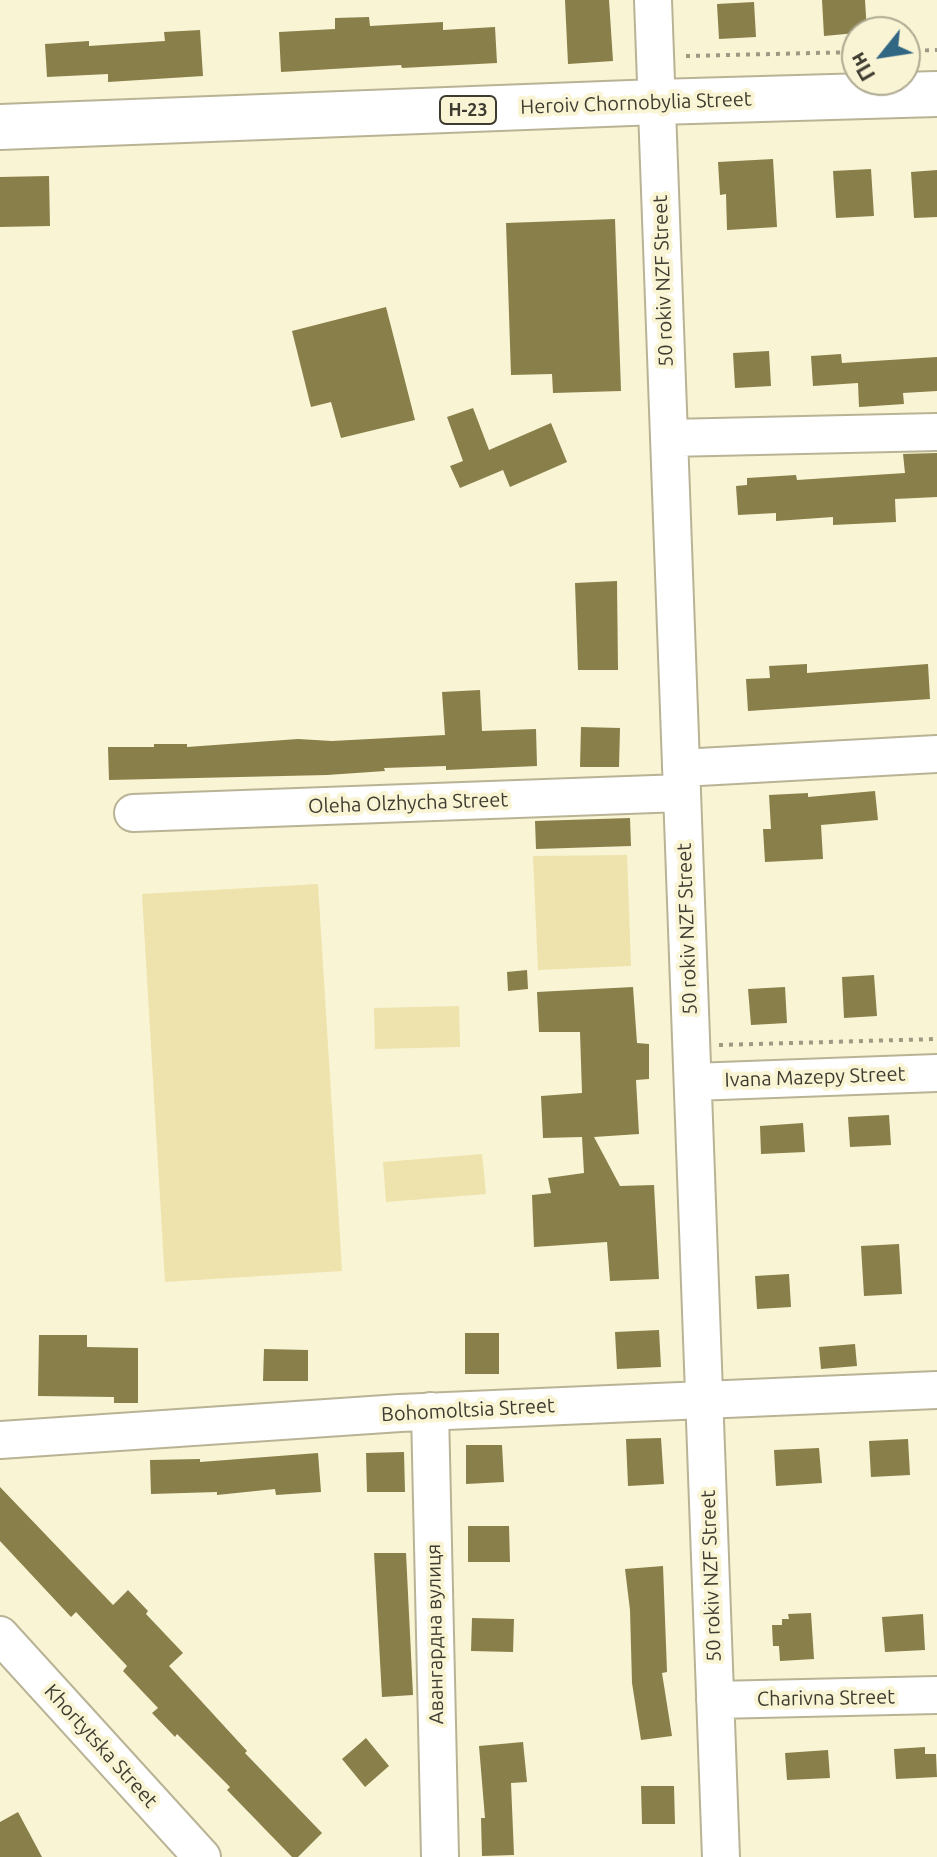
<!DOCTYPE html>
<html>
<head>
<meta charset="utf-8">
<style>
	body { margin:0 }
	#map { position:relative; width:937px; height:1857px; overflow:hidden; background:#f9f4d4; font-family:Ubuntu,sans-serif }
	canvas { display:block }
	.north { position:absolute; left:841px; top:16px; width:80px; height:80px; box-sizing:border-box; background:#f9f4d4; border:2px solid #aeaa92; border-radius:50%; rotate:240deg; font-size:22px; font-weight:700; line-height:32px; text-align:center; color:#3e3c30 }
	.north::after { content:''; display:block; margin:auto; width:28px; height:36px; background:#326783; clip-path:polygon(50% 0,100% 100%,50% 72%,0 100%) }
</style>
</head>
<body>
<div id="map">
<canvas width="937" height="1857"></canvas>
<div class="north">Пн</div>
</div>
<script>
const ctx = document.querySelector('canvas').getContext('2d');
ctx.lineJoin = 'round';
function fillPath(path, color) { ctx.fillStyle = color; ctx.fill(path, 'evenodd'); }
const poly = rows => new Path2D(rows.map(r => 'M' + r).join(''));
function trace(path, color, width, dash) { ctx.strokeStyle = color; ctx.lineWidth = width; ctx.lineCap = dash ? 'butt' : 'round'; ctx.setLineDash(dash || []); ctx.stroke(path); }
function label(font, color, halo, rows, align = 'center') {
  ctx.font = font + ' Ubuntu,sans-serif'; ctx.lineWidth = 8; ctx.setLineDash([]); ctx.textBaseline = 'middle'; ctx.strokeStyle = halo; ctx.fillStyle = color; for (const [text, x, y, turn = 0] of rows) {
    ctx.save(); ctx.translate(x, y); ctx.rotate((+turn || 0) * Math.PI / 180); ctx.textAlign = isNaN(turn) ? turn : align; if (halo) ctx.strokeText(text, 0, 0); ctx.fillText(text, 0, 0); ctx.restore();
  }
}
fillPath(poly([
	[627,855,631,966,538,970,533,856],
	[318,884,342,1271,165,1282,142,894],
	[459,1006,460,1047,375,1049,374,1008],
	[482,1154,486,1194,386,1202,383,1162]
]), '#eee3ad');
fillPath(poly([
	[565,0,609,0,613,61,568,64],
	[822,0,865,0,867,32,824,36],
	[754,2,756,37,719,39,717,4],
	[369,17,370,26,443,22,443,30,495,27,497,63,402,68,401,65,281,72,279,32,335,29,335,18],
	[200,30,203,76,108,82,108,74,47,77,45,44,89,41,89,46,165,41,164,32],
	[773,159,777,227,727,230,726,194,720,195,718,162],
	[871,169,874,216,836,218,833,171],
	[937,170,937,217,914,218,911,172],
	[49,176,50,226,0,227,0,177],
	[615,219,621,391,553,393,552,374,511,375,506,223],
	[386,307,415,420,341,438,331,402,311,407,292,331],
	[769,351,771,386,735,388,733,353],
	[841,354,842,363,937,357,937,391,903,393,904,404,859,407,858,383,813,386,811,356],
	[473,408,489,450,551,423,567,462,510,487,503,470,460,488,450,466,463,461,447,417],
	[937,453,937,497,895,499,896,522,833,525,833,517,776,521,776,513,738,515,736,486,747,485,747,478,796,475,797,480,905,473,903,454],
	[617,581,618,670,578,670,575,583],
	[807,664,807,673,928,664,930,699,748,711,746,679,770,678,769,666],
	[480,690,482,731,536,729,537,766,446,770,446,766,384,768,385,771,327,775,109,780,108,747,154,747,154,744,187,744,187,747,298,739,332,741,445,735,442,692],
	[581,727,620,728,619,767,580,767],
	[875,791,878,820,821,825,823,859,765,862,763,829,771,829,769,795,808,793,808,797],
	[630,818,631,846,536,849,535,821],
	[527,970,528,989,508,991,507,972],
	[874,975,877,1016,844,1018,842,977],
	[633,987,637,1043,649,1044,649,1079,636,1080,639,1134,594,1137,620,1186,654,1185,659,1279,610,1281,607,1242,534,1247,532,1195,551,1193,548,1178,584,1173,582,1137,543,1138,541,1096,582,1093,580,1032,539,1032,537,992],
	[785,987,787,1023,751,1025,748,989],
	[889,1115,891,1145,850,1147,848,1117],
	[803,1123,805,1152,761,1154,760,1126],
	[899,1244,902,1294,864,1296,861,1246],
	[789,1274,791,1307,757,1309,755,1276],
	[659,1330,661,1367,617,1369,615,1332],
	[465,1333,499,1333,499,1374,465,1374],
	[39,1335,87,1335,87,1347,138,1348,138,1403,114,1403,114,1397,38,1396],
	[855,1344,857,1366,821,1369,819,1347],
	[264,1349,308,1350,308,1381,263,1381],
	[661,1438,664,1484,628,1486,626,1439],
	[908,1439,910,1475,871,1477,869,1441],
	[466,1445,502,1445,504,1482,466,1484],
	[819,1448,822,1483,776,1486,774,1450],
	[404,1452,405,1492,367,1492,366,1453],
	[318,1453,321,1492,276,1495,275,1489,217,1495,217,1492,151,1494,150,1460,200,1459,200,1462],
	[0,1487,113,1605,128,1590,148,1611,146,1614,183,1653,169,1666,247,1751,245,1753,322,1833,298,1857,292,1857,227,1790,230,1787,177,1734,175,1737,152,1713,158,1708,123,1671,127,1666,76,1612,71,1617,0,1541],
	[468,1526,509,1526,510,1562,468,1562],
	[374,1553,406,1553,413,1695,382,1697],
	[663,1566,667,1672,662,1673,672,1736,641,1740,632,1683,630,1610,625,1569],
	[811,1613,814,1659,780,1661,779,1646,773,1646,772,1625,782,1625,782,1619,789,1619,788,1614],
	[923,1614,925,1650,885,1652,882,1617],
	[472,1618,514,1619,513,1652,471,1651],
	[366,1738,389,1766,365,1787,342,1759],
	[523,1742,527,1782,511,1783,514,1855,482,1856,481,1818,485,1818,479,1746],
	[925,1747,925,1754,936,1754,937,1777,896,1779,894,1749],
	[828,1750,830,1778,787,1780,785,1753],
	[641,1786,674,1786,675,1824,642,1824],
	[18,1812,42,1857,0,1857,0,1822]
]), '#897f4a');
const minor = poly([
	[653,0,721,1857],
	[669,438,937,432],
	[681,768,937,754],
	[133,813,682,793],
	[693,1082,937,1073],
	[430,1411,440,1857],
	[0,1440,400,1413,937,1390],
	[0,1635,202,1857],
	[715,1700,937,1695]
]);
const major = poly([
	[0,127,657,102,937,94]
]);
trace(minor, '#b9b396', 40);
trace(major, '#b9b396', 48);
trace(poly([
	[905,51,937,50],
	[686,56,857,52],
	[719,1045,937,1039]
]), '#9d9983', 4, [4, 6]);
trace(minor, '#fff', 36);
trace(major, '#fff', 44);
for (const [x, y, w] of [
	[468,110,56]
]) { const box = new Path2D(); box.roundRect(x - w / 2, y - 14, w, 28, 6); ctx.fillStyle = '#f9f4d4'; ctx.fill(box); trace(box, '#3e3c30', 2); }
label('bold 18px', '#3e3c30', null, [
	["Н-23",468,110]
]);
label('20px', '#3e3c30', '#f9f4d4', [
	["Heroiv Chornobylia Street",636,103,-2],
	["50 rokiv NZF Street",663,281,-92],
	["Oleha Olzhycha Street",408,803,-2],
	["50 rokiv NZF Street",687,929,-92],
	["Ivana Mazepy Street",815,1077,-2],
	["Bohomoltsia Street",468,1410,-3],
	["50 rokiv NZF Street",711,1576,-92],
	["Авангардна вулиця",435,1634,-91],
	["Charivna Street",826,1698,-1],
	["Khortytska Street",101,1746,48]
]);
</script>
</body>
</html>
